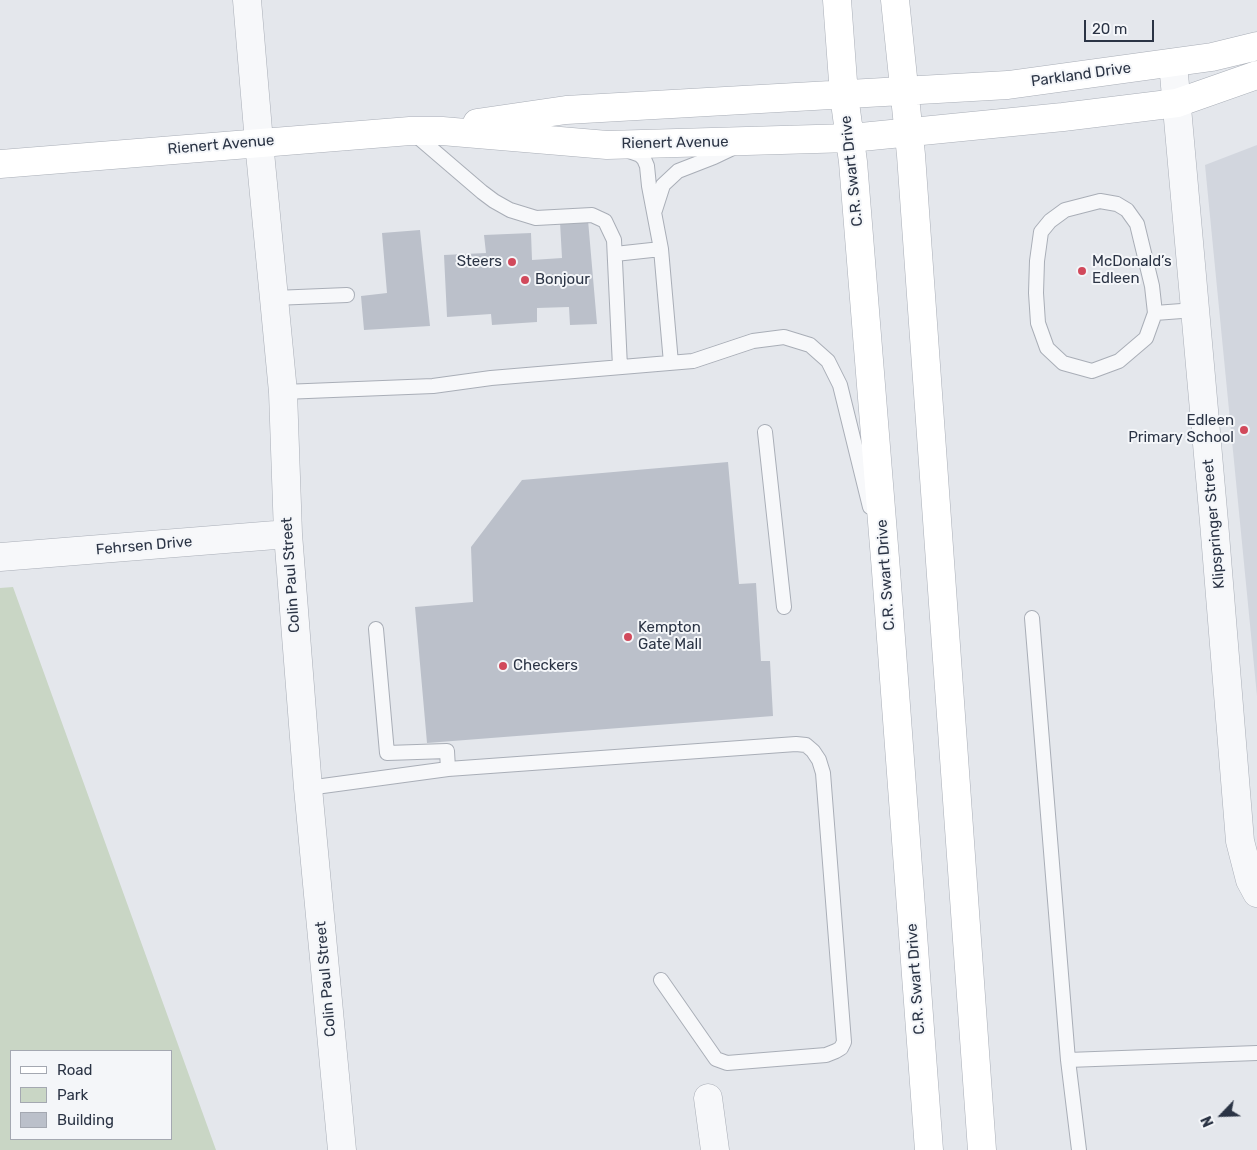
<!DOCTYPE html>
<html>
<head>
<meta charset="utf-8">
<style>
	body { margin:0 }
	#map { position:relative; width:1257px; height:1150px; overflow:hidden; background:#e4e7ec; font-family:Rubik,sans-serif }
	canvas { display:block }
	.legend { position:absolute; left:10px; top:1050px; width:162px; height:90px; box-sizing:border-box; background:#f4f6f9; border:1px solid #a4a8b1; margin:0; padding:6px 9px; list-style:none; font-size:15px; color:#2b3445 }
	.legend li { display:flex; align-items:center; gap:10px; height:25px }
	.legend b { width:25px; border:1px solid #a4a8b1 }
	.north { position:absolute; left:1197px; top:1090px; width:50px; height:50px; -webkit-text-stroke:4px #f4f6f9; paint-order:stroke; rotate:246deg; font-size:14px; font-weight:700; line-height:20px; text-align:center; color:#2b3445 }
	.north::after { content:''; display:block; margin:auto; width:18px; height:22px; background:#2b3445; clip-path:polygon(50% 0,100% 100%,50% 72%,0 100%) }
	.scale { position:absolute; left:1084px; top:20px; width:70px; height:22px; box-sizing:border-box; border:2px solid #2b3445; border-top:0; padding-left:6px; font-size:15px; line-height:18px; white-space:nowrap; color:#2b3445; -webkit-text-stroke:4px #f4f6f9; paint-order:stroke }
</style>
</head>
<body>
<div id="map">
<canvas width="1257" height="1150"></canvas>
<ul class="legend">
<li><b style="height:6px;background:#fff"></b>Road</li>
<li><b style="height:14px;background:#c9d6c5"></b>Park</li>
<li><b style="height:14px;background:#bbc0ca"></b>Building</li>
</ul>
<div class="north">N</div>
<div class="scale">20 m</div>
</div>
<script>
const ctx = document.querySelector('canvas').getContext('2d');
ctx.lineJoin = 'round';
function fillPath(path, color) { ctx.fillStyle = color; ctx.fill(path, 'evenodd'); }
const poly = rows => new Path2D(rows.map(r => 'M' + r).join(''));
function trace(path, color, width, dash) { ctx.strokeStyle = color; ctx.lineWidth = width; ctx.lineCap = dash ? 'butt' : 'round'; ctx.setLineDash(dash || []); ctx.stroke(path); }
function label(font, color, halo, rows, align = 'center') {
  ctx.font = font + ' Rubik,sans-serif'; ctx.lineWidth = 4; ctx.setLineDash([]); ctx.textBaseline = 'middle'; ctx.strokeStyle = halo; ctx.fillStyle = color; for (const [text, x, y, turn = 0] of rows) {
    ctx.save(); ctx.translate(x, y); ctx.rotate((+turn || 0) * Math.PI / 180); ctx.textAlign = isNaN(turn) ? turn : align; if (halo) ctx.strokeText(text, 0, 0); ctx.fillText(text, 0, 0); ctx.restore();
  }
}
fillPath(poly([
	[1257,145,1257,696,1205,165]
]), '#d2d6de');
fillPath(poly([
	[13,587,216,1150,0,1150,0,588],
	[11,1051,171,1051,171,1139,11,1139]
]), '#c9d6c5');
fillPath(poly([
	[588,220,597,324,570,325,569,307,537,308,537,322,492,325,491,314,447,317,444,255,486,253,484,235,531,233,532,260,562,258,560,222],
	[420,230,430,326,364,330,361,296,387,293,382,233],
	[728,462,739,584,756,583,761,661,770,661,773,716,427,743,415,607,473,602,471,547,522,480]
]), '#bbc0ca');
const lane = poly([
	[412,132,482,192,494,201,510,210,536,218,592,215,605,221,614,240,620,367],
	[626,150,640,155,644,159,647,166,649,186,661,249,671,363],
	[1100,201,1117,204,1127,210,1137,224,1152,286,1155,313,1146,338,1119,361,1092,371,1063,363,1047,348,1038,323,1036,293,1037,261,1041,232,1050,221,1065,210,1100,201],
	[655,210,663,185,678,171,714,157,735,147],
	[615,254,661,249],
	[274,298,347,295],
	[1155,313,1195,310],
	[283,392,433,386,491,378,693,361,753,341,784,337,810,345,828,361,840,385,870,507],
	[765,432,784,607],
	[1032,618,1068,1060,1079,1150],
	[448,769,796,744,806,745,813,751,819,760,823,773,844,1042,841,1048,836,1051,826,1055,727,1063,716,1059,661,980],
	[308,788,448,769,447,751,387,753,376,629],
	[1068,1060,1257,1053]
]);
const street = poly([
	[247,0,259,142,283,392,288,534,308,788,342,1150],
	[1173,63,1214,522,1240,841,1250,880,1257,893],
	[0,557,288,534],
	[708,1098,715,1150]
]);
const secondary = poly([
	[837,0,844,95,853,162,886,571,929,1150],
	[895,0,911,155,982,1150],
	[477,123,566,110,1008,85,1212,57,1257,46],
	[0,164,410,131,442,131,607,145,851,138,1063,117,1177,103,1257,75]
]);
trace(lane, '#a9aeb7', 16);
trace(street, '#a9aeb7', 29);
trace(secondary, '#a9aeb7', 29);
trace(lane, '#f7f8fa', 14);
trace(street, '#f7f8fa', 28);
trace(secondary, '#fff', 28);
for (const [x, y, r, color] of [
	[512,262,5,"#d1495b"],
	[1082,271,5,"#d1495b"],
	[525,280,5,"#d1495b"],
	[1244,430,5,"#d1495b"],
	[628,637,5,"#d1495b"],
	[503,666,5,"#d1495b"]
]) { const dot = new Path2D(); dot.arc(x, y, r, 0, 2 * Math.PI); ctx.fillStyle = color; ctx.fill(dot); trace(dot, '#f4f6f9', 2); }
label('15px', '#2b3445', '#f4f6f9', [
	["Parkland Drive",1081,75,-8],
	["Rienert Avenue",675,143,-1],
	["Rienert Avenue",221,145,-5],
	["C.R. Swart Drive",852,171,-96],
	["Klipspringer Street",1214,524,-95],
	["Fehrsen Drive",144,546,-5],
	["Colin Paul Street",291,575,-94],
	["C.R. Swart Drive",886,575,-94],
	["Colin Paul Street",326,979,-95],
	["C.R. Swart Drive",916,979,-94]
]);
label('15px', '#2b3445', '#f4f6f9', [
	["Steers",502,262,"right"],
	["McDonald’s",1092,262],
	["Edleen",1092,279],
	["Bonjour",535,280],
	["Edleen",1234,421,"right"],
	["Primary School",1234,438,"right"],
	["Kempton",638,628],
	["Gate Mall",638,645],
	["Checkers",513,666]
], 'left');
</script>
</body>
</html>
